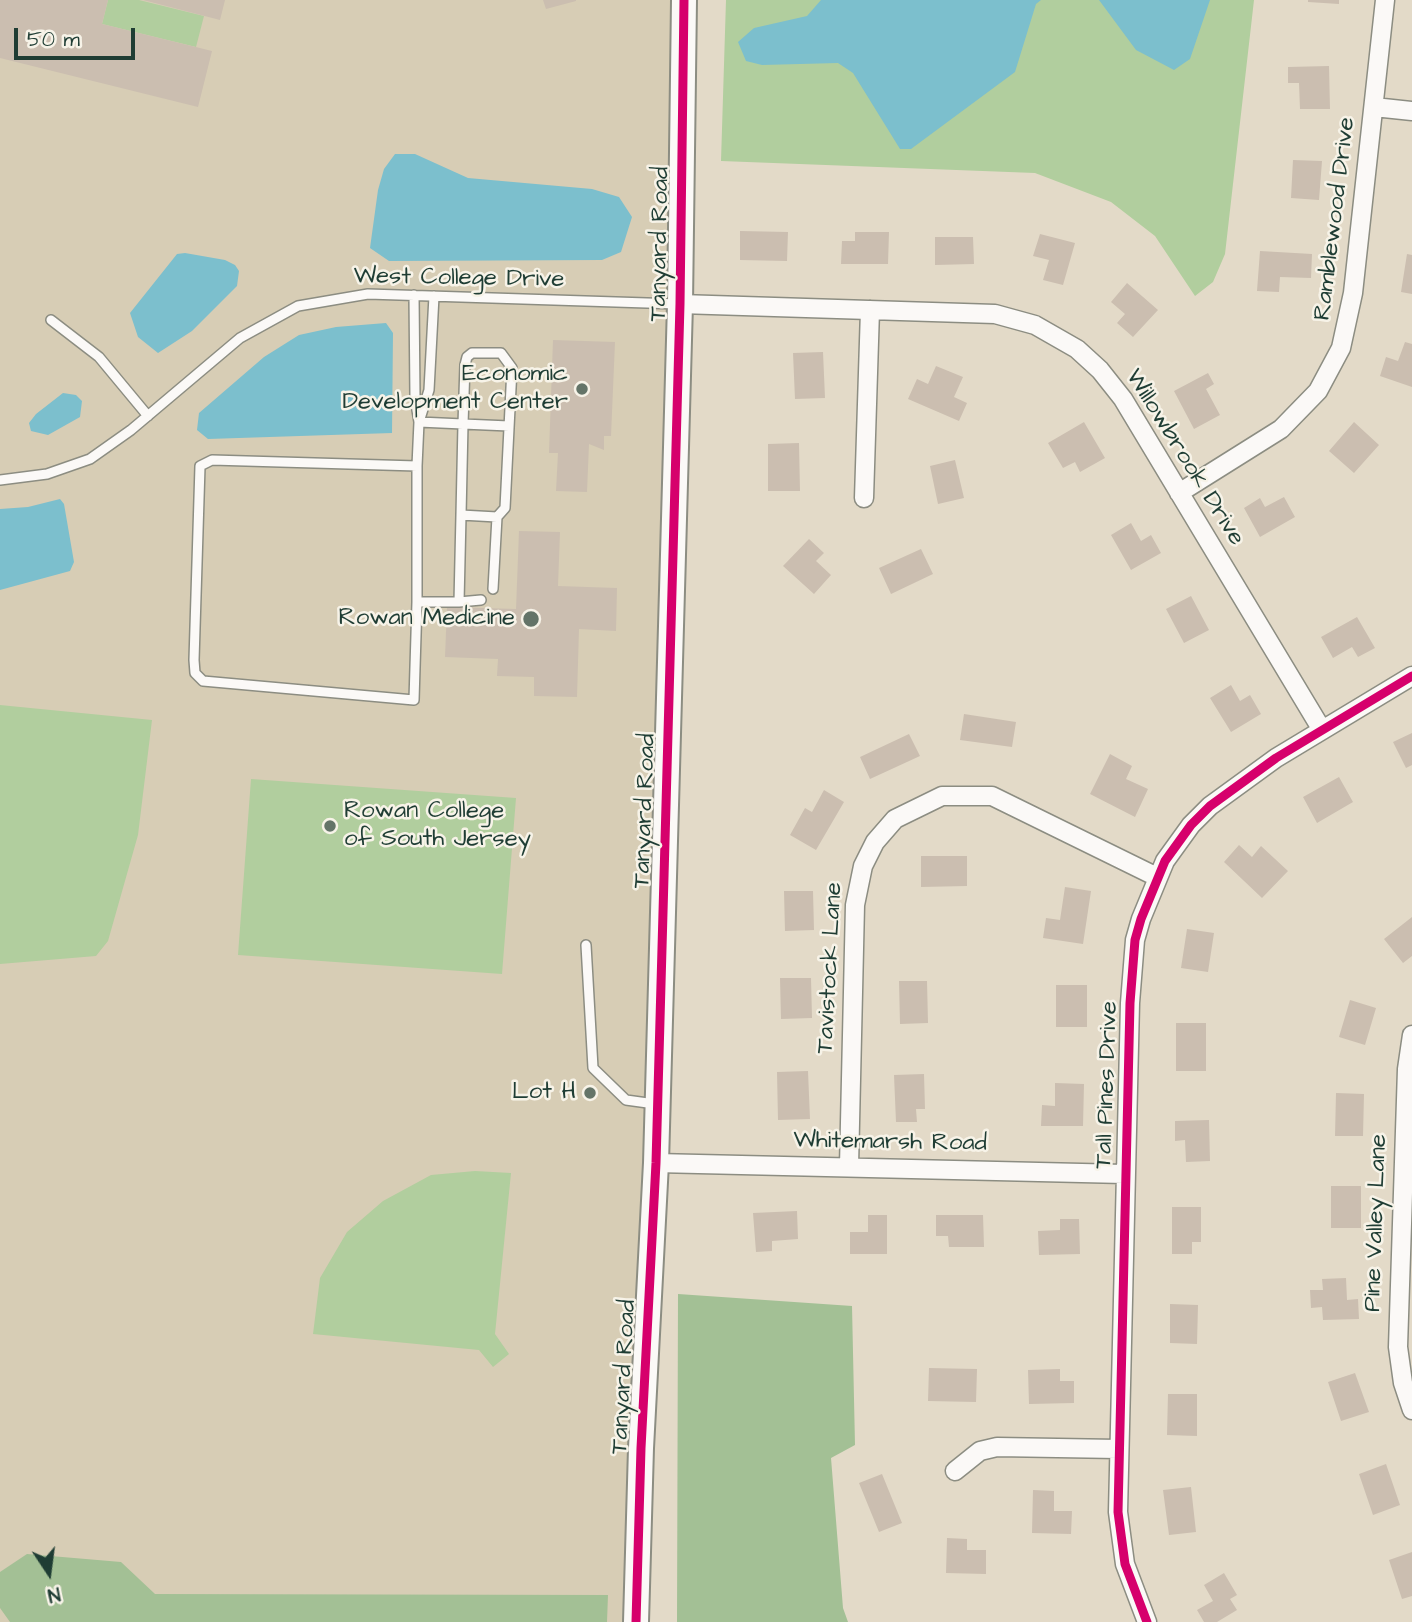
<!DOCTYPE html>
<html>
<head>
<meta charset="utf-8">
<style>
	body { margin:0 }
	#map { position:relative; width:1412px; height:1622px; overflow:hidden; background:#e3dac8; font-family:"Architects Daughter",sans-serif }
	canvas { display:block }
	.north { position:absolute; left:14px; top:1538px; width:70px; height:70px; -webkit-text-stroke:5px #f7f3e8; paint-order:stroke; rotate:167deg; font-size:19px; font-weight:700; line-height:28px; text-align:center; color:#1f3d34 }
	.north::after { content:''; display:block; margin:auto; width:24px; height:32px; background:#1f3d34; clip-path:polygon(50% 0,100% 100%,50% 72%,0 100%) }
	.scale { position:absolute; left:14px; top:28px; width:121px; height:32px; box-sizing:border-box; border:4px solid #1f3d34; border-top:0; padding-left:9px; font-size:21px; line-height:24px; white-space:nowrap; color:#1f3d34; -webkit-text-stroke:5px #f7f3e8; paint-order:stroke }
</style>
</head>
<body>
<div id="map">
<canvas width="1412" height="1622"></canvas>
<div class="north">N</div>
<div class="scale">50 m</div>
</div>
<script>
const ctx = document.querySelector('canvas').getContext('2d');
ctx.lineJoin = 'round';
function fillPath(path, color) { ctx.fillStyle = color; ctx.fill(path, 'evenodd'); }
const poly = rows => new Path2D(rows.map(r => 'M' + r).join(''));
function trace(path, color, width, dash) { ctx.strokeStyle = color; ctx.lineWidth = width; ctx.lineCap = dash ? 'butt' : 'round'; ctx.setLineDash(dash || []); ctx.stroke(path); }
function label(font, color, halo, rows, align = 'center') {
  ctx.font = font + ' "Architects Daughter",sans-serif'; ctx.lineWidth = 5; ctx.setLineDash([]); ctx.textBaseline = 'middle'; ctx.strokeStyle = halo; ctx.fillStyle = color; for (const [text, x, y, turn = 0] of rows) {
    ctx.save(); ctx.translate(x, y); ctx.rotate((+turn || 0) * Math.PI / 180); ctx.textAlign = isNaN(turn) ? turn : align; if (halo) ctx.strokeText(text, 0, 0); ctx.fillText(text, 0, 0); ctx.restore();
  }
}
fillPath(poly([
	[0,0,684,0,637,1622,0,1622]
]), '#d7cdb5');
fillPath(poly([
	[108,0,139,0,204,16,196,47,102,24],
	[726,0,1254,0,1225,254,1213,282,1195,296,1155,236,1111,202,1035,173,721,161],
	[0,705,152,720,138,835,108,941,96,956,0,964],
	[251,779,516,798,502,974,238,955],
	[475,1171,511,1173,495,1334,509,1354,493,1367,479,1350,313,1334,320,1278,347,1232,383,1201,431,1175]
]), '#b1ce9e');
fillPath(poly([
	[678,1294,852,1306,855,1445,831,1458,843,1608,848,1622,677,1622],
	[27,1554,121,1562,155,1594,608,1595,607,1622,10,1622,0,1608,0,1572]
]), '#a3c095');
fillPath(poly([
	[821,0,1041,0,1036,4,1015,72,911,149,900,149,853,73,838,63,762,65,746,61,738,42,754,28,807,16],
	[1099,0,1210,0,1190,59,1174,70,1136,50],
	[395,154,415,154,468,178,592,189,619,197,632,217,621,252,602,260,389,261,370,248,378,190,384,169],
	[185,253,225,260,235,265,239,271,237,286,192,331,158,353,138,337,130,313,177,254],
	[386,323,393,333,392,433,208,439,197,430,199,413,264,357,299,335,336,327],
	[63,393,76,395,82,401,80,417,48,435,31,431,29,423,36,414],
	[60,499,64,504,74,562,70,571,0,590,0,509,28,507]
]), '#7cbfcd');
fillPath(poly([
	[0,0,108,0,102,24,212,51,198,107,0,58],
	[143,0,225,0,220,20],
	[543,0,576,0,576,1,546,9],
	[1308,0,1339,0,1339,4,1308,2],
	[1329,66,1330,109,1300,109,1299,83,1288,83,1288,67],
	[1293,160,1322,161,1319,200,1291,198],
	[740,231,788,232,787,261,740,260],
	[855,232,889,232,888,264,841,264,842,241,855,241],
	[1040,234,1075,243,1063,285,1043,280,1049,260,1033,256],
	[935,237,973,237,974,264,935,265],
	[1260,251,1312,254,1311,278,1280,277,1279,292,1257,291],
	[1407,254,1412,255,1412,294,1401,292],
	[1127,283,1158,310,1133,337,1117,323,1125,314,1111,302],
	[553,340,615,342,611,436,604,436,604,450,589,444,587,492,556,491,558,453,549,453],
	[1405,342,1412,344,1412,387,1380,376,1386,357,1398,361],
	[823,352,825,398,795,399,793,353],
	[936,366,963,377,954,397,967,403,959,421,908,399,917,379,928,384],
	[1208,373,1214,384,1206,389,1220,415,1194,429,1174,391],
	[1084,422,1105,458,1080,472,1075,462,1063,468,1048,443],
	[1354,422,1379,445,1354,473,1329,451],
	[799,443,800,491,768,491,768,444],
	[955,460,964,498,938,504,930,466],
	[1284,497,1295,517,1260,537,1244,508,1260,498,1265,507],
	[1131,523,1141,541,1151,535,1161,553,1131,570,1111,535],
	[519,531,560,532,558,586,617,588,616,631,579,629,577,697,534,696,534,677,497,676,498,659,445,657,447,607,516,609],
	[809,539,824,553,816,561,831,575,814,594,783,566],
	[921,549,933,574,891,594,879,568],
	[1191,596,1209,630,1184,643,1166,609],
	[1357,617,1375,648,1358,657,1352,647,1333,658,1321,637],
	[1231,685,1240,701,1250,695,1261,714,1231,732,1210,698],
	[964,714,1016,722,1012,747,960,740],
	[1412,733,1412,765,1406,768,1393,742],
	[909,734,920,756,870,779,860,757],
	[1110,754,1132,766,1126,779,1148,789,1135,817,1090,794],
	[1339,777,1353,802,1317,823,1303,797],
	[824,790,844,802,816,850,790,835,805,808,812,812],
	[1239,845,1252,857,1261,846,1288,871,1262,898,1224,862],
	[921,856,967,856,967,886,921,887],
	[1065,887,1091,891,1083,944,1043,938,1046,918,1060,920],
	[784,891,813,891,814,930,785,931],
	[1412,917,1412,956,1403,963,1384,939],
	[1187,929,1214,933,1208,972,1181,968],
	[780,978,811,978,812,1018,781,1019],
	[899,981,927,981,928,1023,900,1024],
	[1056,985,1087,985,1087,1027,1056,1027],
	[1350,1000,1376,1008,1365,1045,1339,1037],
	[1176,1023,1206,1023,1206,1071,1176,1071],
	[808,1071,810,1119,778,1120,777,1072],
	[924,1074,925,1109,916,1109,917,1122,896,1122,894,1075],
	[1055,1083,1084,1084,1083,1126,1041,1126,1042,1105,1055,1106],
	[1336,1093,1364,1094,1363,1136,1335,1136],
	[1209,1120,1210,1161,1186,1162,1185,1140,1175,1141,1175,1121],
	[1331,1186,1361,1186,1361,1228,1331,1228],
	[1172,1207,1201,1207,1201,1242,1192,1242,1192,1254,1172,1254],
	[797,1211,798,1239,772,1241,772,1251,756,1252,753,1213],
	[868,1215,887,1215,887,1254,850,1254,850,1232,868,1232],
	[936,1215,983,1215,984,1247,949,1247,948,1236,936,1236],
	[1060,1219,1079,1219,1080,1254,1039,1255,1038,1231,1060,1230],
	[1346,1278,1347,1300,1358,1299,1359,1319,1323,1320,1322,1307,1311,1308,1310,1290,1323,1290,1322,1279],
	[1170,1304,1198,1305,1197,1344,1170,1343],
	[929,1368,977,1369,976,1402,928,1401],
	[1060,1369,1060,1381,1074,1381,1074,1403,1029,1404,1028,1370],
	[1355,1373,1369,1412,1341,1421,1328,1382],
	[1168,1394,1197,1394,1197,1436,1167,1435],
	[1386,1464,1400,1505,1373,1515,1359,1474],
	[882,1474,902,1523,879,1532,859,1483],
	[1191,1487,1196,1532,1169,1535,1163,1490],
	[1033,1490,1054,1491,1054,1511,1072,1511,1071,1534,1032,1533],
	[947,1538,967,1539,967,1550,986,1550,986,1574,946,1573],
	[1412,1552,1412,1596,1402,1599,1389,1560],
	[1224,1573,1237,1595,1230,1599,1237,1610,1217,1622,1204,1622,1197,1610,1213,1601,1204,1585]
]), '#cbbeb0');
const lane = poly([
	[414,295,415,398,419,422,429,390,434,296],
	[51,320,99,357,148,416],
	[472,353,501,353,512,368,505,508,497,517,461,515,459,602,417,602,414,700,203,681,195,673,194,660,200,466,212,460,417,466,419,422,463,424,465,365,467,357,472,353],
	[0,480,47,474,90,459,131,430,240,338,298,306,368,294,678,304],
	[461,515,463,424,509,426],
	[493,589,497,517],
	[417,602,417,466],
	[459,602,481,600],
	[586,945,593,1068,626,1100,655,1104]
]);
const street = poly([
	[1374,107,1412,111],
	[680,304,995,314,1035,325,1077,349,1100,370,1123,399,1322,730],
	[1179,493,1281,429,1318,391,1341,348,1353,293,1385,0],
	[864,498,870,310],
	[1412,1035,1407,1069,1398,1347,1403,1383,1412,1410],
	[656,1163,1124,1174],
	[849,1166,855,905,863,866,875,842,895,819,942,796,992,796,1157,877],
	[955,1471,980,1451,997,1447,1118,1449],
	[1147,1622,1125,1564,1118,1512,1130,1003,1135,940,1141,919,1165,861,1191,825,1210,806,1276,758,1412,676]
]);
const secondary = poly([
	[636,1622,641,1448,656,1163,680,304,684,0]
]);
trace(lane, '#8c8d82', 12);
trace(street, '#8c8d82', 21);
trace(secondary, '#8c8d82', 28);
trace(lane, '#fbf9f7', 9);
trace(street, '#fbf9f7', 18);
trace(secondary, '#fbf9f7', 24);
trace(poly([
	[636,1622,641,1448,656,1163,680,304,684,0],
	[1147,1622,1125,1564,1118,1512,1130,1003,1135,940,1141,919,1165,861,1191,825,1210,806,1276,758,1412,676]
]), '#d6006c', 9);
for (const [x, y, r, color] of [
	[582,389,7,"#647468"],
	[531,619,9,"#647468"],
	[330,826,7,"#647468"],
	[590,1093,7,"#647468"]
]) { const dot = new Path2D(); dot.arc(x, y, r, 0, 2 * Math.PI); ctx.fillStyle = color; ctx.fill(dot); trace(dot, '#f7f3e8', 2.5); }
label('24px', '#1f3d34', '#f7f3e8', [
	["Ramblewood Drive",1336,219,-83],
	["Tanyard Road",661,244,-89],
	["West College Drive",459,279,1],
	["Willowbrook Drive",1184,458,58],
	["Tanyard Road",646,811,-88],
	["Tavistock Lane",831,968,-87],
	["Tall Pines Drive",1108,1085,-88],
	["Whitemarsh Road",890,1143,1],
	["Pine Valley Lane",1377,1223,-88],
	["Tanyard Road",625,1377,-87]
]);
label('24px', '#1f3d34', '#f7f3e8', [
	["Economic",568,375],
	["Development Center",568,403],
	["Rowan Medicine",515,619],
	["Rowan College",344,812,"left"],
	["of South Jersey",344,840,"left"],
	["Lot H",576,1093]
], 'right');
</script>
</body>
</html>
